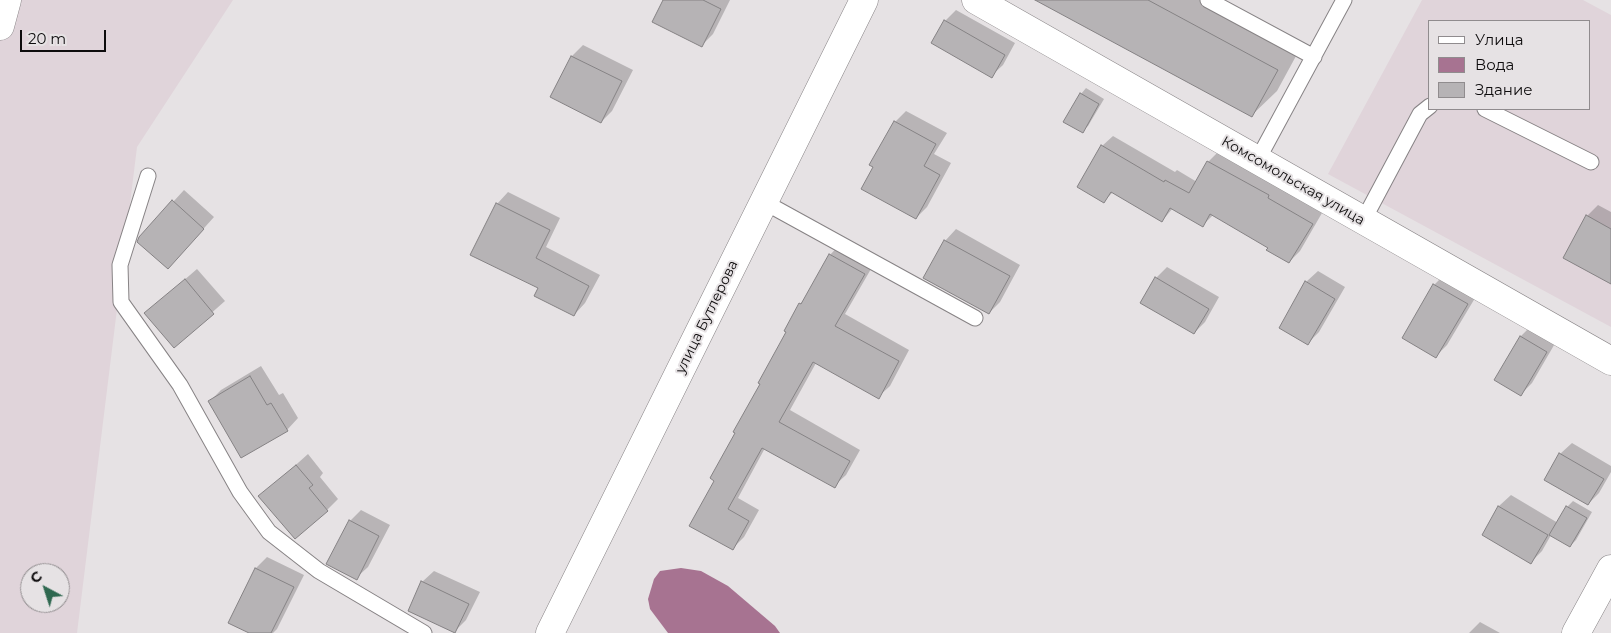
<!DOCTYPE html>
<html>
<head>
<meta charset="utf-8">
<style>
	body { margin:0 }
	#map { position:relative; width:1611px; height:633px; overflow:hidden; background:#e6e2e4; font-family:Montserrat,sans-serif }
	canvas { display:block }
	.legend { position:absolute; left:1428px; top:20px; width:162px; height:90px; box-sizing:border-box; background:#e6e2e4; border:1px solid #908c8e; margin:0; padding:6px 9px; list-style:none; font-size:15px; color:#0e0c0d }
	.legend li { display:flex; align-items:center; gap:10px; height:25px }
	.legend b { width:25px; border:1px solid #908c8e }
	.north { position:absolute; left:20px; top:563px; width:50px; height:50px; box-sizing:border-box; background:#e6e2e4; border:1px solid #908c8e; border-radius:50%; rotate:320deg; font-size:14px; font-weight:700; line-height:20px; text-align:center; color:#0e0c0d }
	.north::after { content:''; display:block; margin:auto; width:18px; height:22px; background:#2f6850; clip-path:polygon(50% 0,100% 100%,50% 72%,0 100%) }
	.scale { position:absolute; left:20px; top:30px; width:86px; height:22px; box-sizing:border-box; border:2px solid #0e0c0d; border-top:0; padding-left:6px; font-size:15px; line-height:18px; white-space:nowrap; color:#0e0c0d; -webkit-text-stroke:4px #e6e2e4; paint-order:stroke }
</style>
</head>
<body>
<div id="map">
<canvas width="1611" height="633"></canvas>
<ul class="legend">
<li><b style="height:6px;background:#fff"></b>Улица</li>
<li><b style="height:14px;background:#a77391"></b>Вода</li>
<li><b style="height:14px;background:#b6b3b5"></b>Здание</li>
</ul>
<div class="north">С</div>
<div class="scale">20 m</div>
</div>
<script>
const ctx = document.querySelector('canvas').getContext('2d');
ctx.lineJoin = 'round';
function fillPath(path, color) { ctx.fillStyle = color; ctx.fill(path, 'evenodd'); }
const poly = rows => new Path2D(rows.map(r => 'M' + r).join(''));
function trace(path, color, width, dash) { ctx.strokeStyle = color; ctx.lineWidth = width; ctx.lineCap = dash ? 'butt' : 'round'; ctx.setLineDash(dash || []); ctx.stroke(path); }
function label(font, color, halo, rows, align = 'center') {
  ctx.font = font + ' Montserrat,sans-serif'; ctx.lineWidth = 4; ctx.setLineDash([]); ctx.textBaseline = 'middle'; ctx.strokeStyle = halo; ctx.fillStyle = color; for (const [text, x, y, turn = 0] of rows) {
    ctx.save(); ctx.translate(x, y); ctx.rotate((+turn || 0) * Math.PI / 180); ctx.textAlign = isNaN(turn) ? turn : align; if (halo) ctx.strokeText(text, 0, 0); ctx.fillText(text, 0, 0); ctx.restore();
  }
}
fillPath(poly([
	[0,0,233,0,137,147,77,633,0,633],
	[30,573,60,573,60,603,30,603],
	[1422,0,1583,0,1611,15,1611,327,1328,174],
	[1430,21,1590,21,1590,109,1430,109]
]), '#e0d4da');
fillPath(poly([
	[681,568,701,571,728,586,775,626,780,633,668,633,650,609,648,599,654,579,660,571]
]), '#a77391');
fillPath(poly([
	[664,0,730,0,713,34,702,45],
	[1037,0,1218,0,1302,45,1277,91,1252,115],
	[956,10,1015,43,1003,65,991,76,945,21],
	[583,45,633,70,612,111,601,122,552,97,572,56],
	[1086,88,1104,99,1088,126,1082,131,1081,94],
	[906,111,947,133,934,154,951,163,927,207,916,218,875,167,895,122],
	[1113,136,1175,172,1177,170,1197,182,1208,162,1219,151,1322,213,1300,251,1289,262,1269,247,1213,215,1203,225,1173,208,1162,221,1113,192,1104,201,1102,146],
	[184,190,214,217,179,256,140,238],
	[508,192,560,218,546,247,600,275,585,303,574,315,540,288,497,204],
	[1598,205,1611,212,1611,282,1587,216],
	[956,229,1020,265,1000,302,989,313,945,241],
	[841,243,875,262,845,314,909,350,890,386,878,397,816,363,790,410,860,450,846,475,834,486,765,448,738,498,759,510,744,537,733,548,716,480,800,304,806,298,830,255],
	[1167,267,1219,297,1205,322,1194,333,1156,278],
	[197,269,225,301,174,346,146,313],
	[1318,271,1345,287,1319,332,1308,343,1306,282],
	[1445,274,1478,293,1447,345,1436,356,1434,285],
	[1532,325,1557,340,1532,383,1521,394,1496,380,1521,336],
	[261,366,279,395,283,393,298,418,287,430,210,401,221,390],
	[1572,443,1611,466,1611,472,1599,493,1588,504,1560,454],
	[308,454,323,473,320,477,338,499,327,510,260,497],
	[1511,495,1558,523,1567,507,1573,501,1592,512,1576,540,1570,546,1551,535,1542,551,1531,562,1483,534,1499,506],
	[361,510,390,525,368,567,356,578,350,521],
	[267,557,304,575,277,629,273,633,251,633,229,622,256,568],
	[434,571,480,592,466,620,455,631,422,582],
	[1480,622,1500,633,1469,633]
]), '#0003');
const building = poly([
	[663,0,703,0,721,9,702,47,652,22,663,0],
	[1035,0,1148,0,1278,70,1252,117,1035,0],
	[944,20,1005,55,992,78,931,43,944,20],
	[571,56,622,81,601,123,550,97,571,56],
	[1080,93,1099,104,1083,133,1063,122,1080,93],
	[894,121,936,144,924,166,940,175,916,219,861,189,873,167,869,165,894,121],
	[1101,145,1164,182,1165,180,1189,193,1207,161,1269,195,1268,198,1313,224,1289,263,1266,250,1268,248,1210,214,1203,227,1170,208,1162,222,1111,192,1104,203,1077,187,1101,145],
	[172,200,204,229,168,269,137,242,139,237,172,200],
	[496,203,550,230,536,258,589,286,574,316,534,296,538,288,470,255,496,203],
	[1586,215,1611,229,1611,284,1563,258,1586,215],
	[944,240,1010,276,989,314,923,278,944,240],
	[829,254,865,274,835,326,899,361,879,399,813,362,779,422,850,461,835,488,762,448,728,509,749,521,733,550,689,526,714,481,710,478,735,433,733,432,760,384,758,383,786,332,784,331,799,303,801,304,829,254],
	[1155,277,1209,309,1194,334,1140,303,1155,277],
	[185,279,214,314,174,348,144,313,185,279],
	[1305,281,1335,299,1308,345,1279,328,1305,281],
	[1433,284,1468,304,1436,358,1402,338,1433,284],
	[1520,336,1547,352,1521,396,1494,380,1520,336],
	[250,376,267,405,271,403,288,431,241,458,208,401,250,376],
	[1559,453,1604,479,1588,505,1544,480,1559,453],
	[296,465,313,485,309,488,328,511,295,539,258,496,296,465],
	[1498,506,1548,535,1531,564,1482,535,1498,506],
	[1566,506,1587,518,1570,547,1549,535,1566,506],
	[349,520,379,536,357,580,326,564,349,520],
	[255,568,294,587,271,633,249,633,228,623,255,568],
	[421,581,469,604,455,633,408,611,421,581]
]);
fillPath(building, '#b6b3b5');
trace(building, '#858284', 1);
const service = poly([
	[1208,0,1314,57],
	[1485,109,1591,162],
	[1257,161,1344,0],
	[148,176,120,265,121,302,180,385,240,492,269,532,319,571,424,633],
	[764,202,975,318],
	[1363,221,1420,114,1430,106]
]);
const minor = poly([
	[976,0,1611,361],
	[0,26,7,0],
	[550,633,864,0],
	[1576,633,1611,569]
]);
trace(service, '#878385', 17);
trace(minor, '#878385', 29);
trace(service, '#fff', 15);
trace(minor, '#fff', 28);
label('14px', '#0e0c0d', '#e6e2e4', [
	["Комсомольская улица",1293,181,30],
	["улица Бутлерова",707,317,-64]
]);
</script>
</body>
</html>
